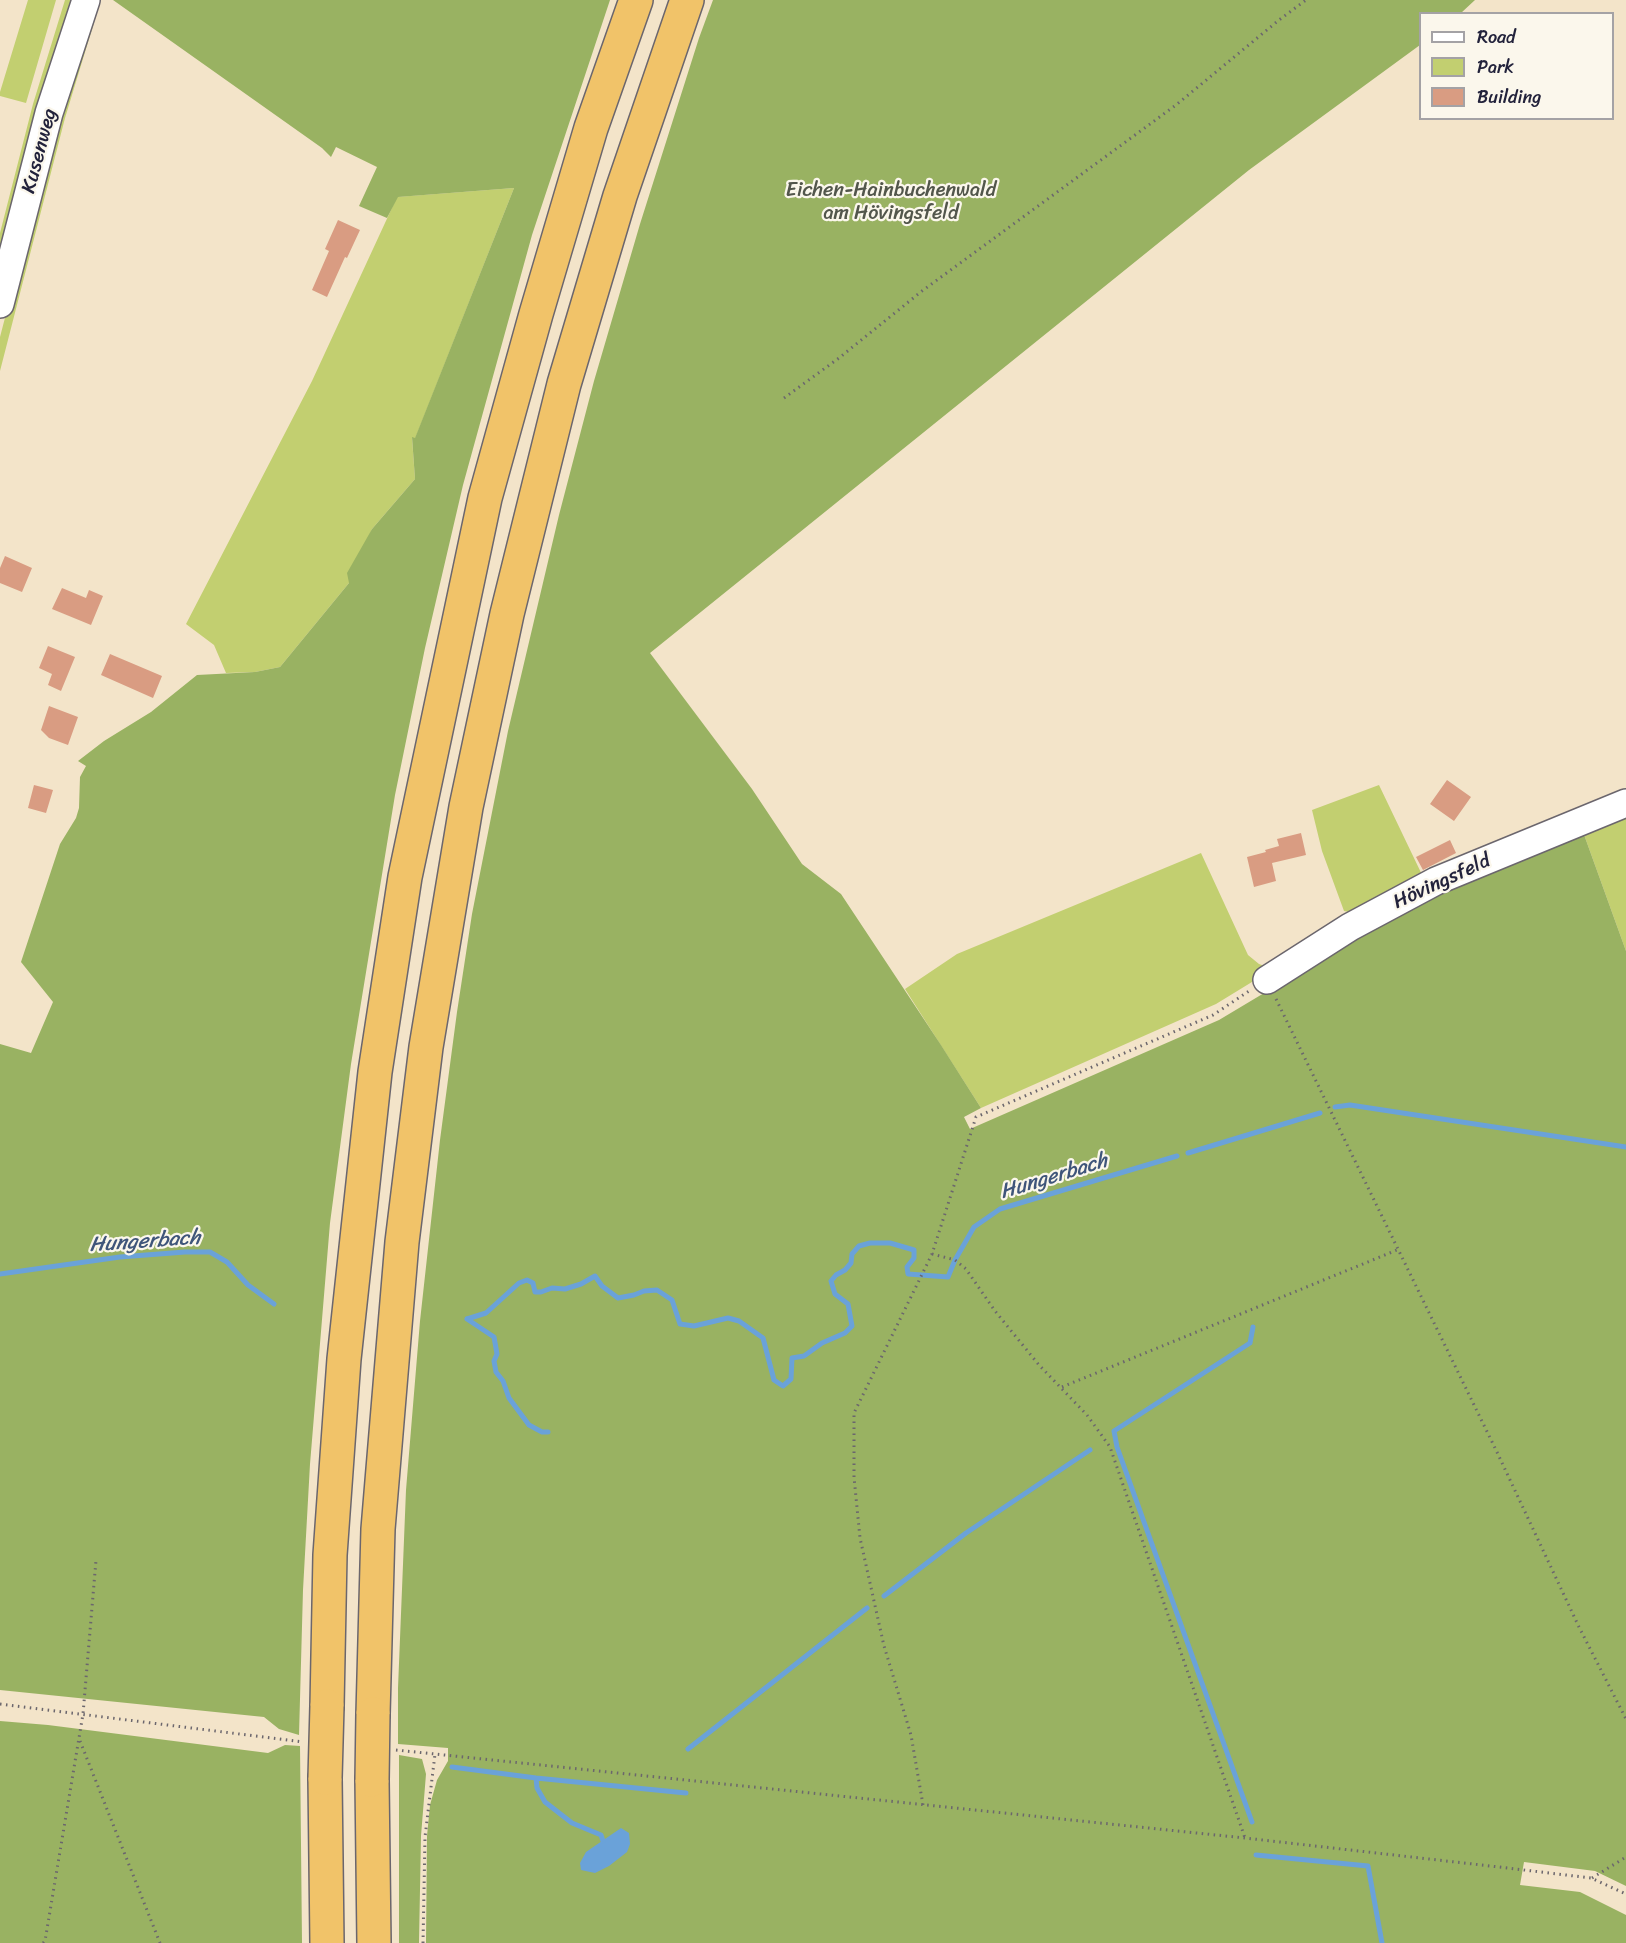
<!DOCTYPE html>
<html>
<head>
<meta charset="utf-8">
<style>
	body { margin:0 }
	#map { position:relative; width:1626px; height:1943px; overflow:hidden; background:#f3e4c9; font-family:Sriracha,sans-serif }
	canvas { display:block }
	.legend { position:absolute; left:1419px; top:12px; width:195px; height:108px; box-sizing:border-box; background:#fbf7ec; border:2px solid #a4a2a5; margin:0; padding:8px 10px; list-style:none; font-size:18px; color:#22223b }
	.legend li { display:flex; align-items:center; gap:12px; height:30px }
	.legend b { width:30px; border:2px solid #a4a2a5 }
</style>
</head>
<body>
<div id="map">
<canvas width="1626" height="1943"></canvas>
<ul class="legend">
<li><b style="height:8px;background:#fff"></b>Road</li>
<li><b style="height:16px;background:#c2cf70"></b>Park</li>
<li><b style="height:16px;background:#d99c82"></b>Building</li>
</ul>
</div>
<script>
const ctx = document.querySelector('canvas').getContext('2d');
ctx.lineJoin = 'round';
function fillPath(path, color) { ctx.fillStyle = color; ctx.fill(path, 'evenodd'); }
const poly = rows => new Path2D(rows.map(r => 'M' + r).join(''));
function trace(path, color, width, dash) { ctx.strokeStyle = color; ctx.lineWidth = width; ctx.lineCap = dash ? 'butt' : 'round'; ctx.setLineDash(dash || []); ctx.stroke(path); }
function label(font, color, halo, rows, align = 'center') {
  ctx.font = font + ' Sriracha,sans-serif'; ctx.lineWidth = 4.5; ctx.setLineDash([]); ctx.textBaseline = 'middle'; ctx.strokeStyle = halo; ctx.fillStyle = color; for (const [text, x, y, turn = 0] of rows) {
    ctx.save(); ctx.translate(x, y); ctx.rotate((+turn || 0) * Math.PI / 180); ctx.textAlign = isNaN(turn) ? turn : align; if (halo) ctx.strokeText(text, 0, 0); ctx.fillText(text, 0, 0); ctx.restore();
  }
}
fillPath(poly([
	[28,0,56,0,26,103,0,96,0,92],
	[65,0,76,0,0,275,0,233,33,104],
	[99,6,65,118,0,371,0,337,57,118,91,10],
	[514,188,415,439,412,438,415,479,372,529,349,583,280,667,255,672,226,673,214,645,186,624,312,381,397,197],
	[1379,785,1425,881,1359,914,1344,911,1322,851,1312,810],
	[1626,811,1626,951,1582,829],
	[1201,853,1248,955,1259,964,1270,968,1283,963,1216,1004,981,1108,905,989,957,954]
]), '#c2cf70');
fillPath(poly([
	[113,0,610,0,532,235,463,485,425,648,395,795,351,1064,330,1223,310,1464,303,1590,299,1735,279,1729,264,1717,0,1690,0,1044,31,1053,53,1002,21,962,60,844,76,818,79,808,80,777,86,766,78,761,104,741,151,712,197,675,255,672,280,667,349,583,347,573,372,529,415,479,412,437,415,438,514,188,398,197,387,218,359,206,377,167,336,147,331,157,322,148],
	[713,0,1475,0,1461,13,1420,14,1420,45,1249,170,650,653,752,789,802,864,841,894,941,1045,981,1108,964,1117,970,1129,1219,1020,1438,889,1582,829,1626,951,1626,1886,1595,1871,1524,1862,1520,1885,1580,1892,1626,1915,1626,1943,426,1943,427,1836,430,1805,437,1780,448,1761,448,1748,398,1744,398,1688,406,1490,420,1321,440,1140,457,1012,472,914,508,731,559,515,594,381,640,224,699,38],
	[0,1721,48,1725,268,1753,285,1745,300,1746,302,1943,0,1943],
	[399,1755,422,1759,426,1774,421,1836,419,1943,399,1943]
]), '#99b262');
fillPath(poly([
	[621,1828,629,1833,630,1844,627,1852,609,1866,595,1873,581,1870,580,1863,586,1852]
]), '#6aa2d9');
trace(poly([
	[1335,1107,1350,1105,1626,1147],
	[1188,1153,1320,1113],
	[0,1274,120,1257,185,1252,210,1252,227,1262,248,1285,274,1304],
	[467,1319,486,1313,519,1283,527,1280,533,1283,535,1292,541,1292,552,1288,565,1289,581,1284,595,1276,602,1286,618,1298,634,1295,644,1291,657,1290,672,1300,680,1324,694,1326,728,1318,739,1321,763,1338,774,1380,783,1386,791,1379,792,1358,804,1356,822,1343,845,1333,852,1326,848,1304,835,1294,831,1281,836,1275,845,1270,851,1263,852,1254,859,1246,870,1243,890,1243,914,1250,914,1258,907,1267,908,1274,948,1277,955,1260,974,1227,1000,1209,1177,1156],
	[467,1319,494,1337,497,1354,494,1361,496,1372,503,1381,509,1398,529,1425,542,1432,548,1432],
	[884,1596,966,1533,1090,1450],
	[688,1749,867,1608],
	[452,1767,536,1778,686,1793],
	[536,1778,537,1788,545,1802,572,1823,601,1835,603,1841],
	[1252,1822,1117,1447,1114,1431,1250,1343,1253,1327],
	[1256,1855,1368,1866,1382,1943]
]), '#6aa2d9', 5);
fillPath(poly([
	[338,220,360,230,347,258,345,257,327,297,312,290,329,251,325,249],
	[5,556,32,568,22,592,0,583,0,568],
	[62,588,86,598,89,590,103,596,91,625,52,609],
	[48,646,75,657,61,691,48,685,52,674,39,668],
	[110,654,162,676,153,698,101,675],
	[49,706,78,717,68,745,49,738,41,730],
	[1447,780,1471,797,1454,821,1430,804],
	[34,785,53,790,46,813,28,808],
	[1301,833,1306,855,1272,863,1276,881,1254,887,1247,857,1266,852,1265,850,1279,846,1277,839],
	[1450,840,1456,853,1423,870,1416,857]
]), '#d99c82');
const minor = poly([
	[0,304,49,113,86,0],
	[1267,980,1350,927,1436,881,1626,803]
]);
const highway = poly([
	[327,1706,330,1555,344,1359,375,1072,405,877,485,498,536,314,591,128,636,0],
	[373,1714,378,1529,402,1242,426,1047,466,807,507,614,564,384,620,196,687,0],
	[325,1778,327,1943],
	[372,1780,374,1943]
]);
trace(minor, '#6b666d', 30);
trace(highway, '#6b666d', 36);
trace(poly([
	[784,398,839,358,922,291,1176,105,1279,20,1306,0],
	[1276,999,1496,1450,1579,1627,1626,1719],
	[932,1254,955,1260,966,1269,995,1311,1039,1365,1087,1415,1110,1447,1245,1838],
	[1062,1387,1397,1250],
	[0,1704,303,1742],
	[80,1741,160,1943],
	[396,1750,1245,1838,1499,1867,1591,1878,1626,1894],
	[923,1805,911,1735,884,1646,860,1538,854,1477,854,1413,932,1254,976,1117,1213,1015,1249,991],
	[1592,1878,1626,1857],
	[43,1943,45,1941,83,1714,96,1560],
	[423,1943,425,1837,435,1754]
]), '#6b666d', 3, [1.5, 4.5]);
trace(minor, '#fff', 27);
trace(highway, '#f1c369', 33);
const highwayBridge = poly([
	[325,1778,327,1706],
	[372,1780,373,1714]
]);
trace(highwayBridge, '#6b666d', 36, []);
trace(highwayBridge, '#f1c369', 33);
label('20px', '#22223b', '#fbf7ec', [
	["Kusenweg",40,151,-75],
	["Hövingsfeld",1442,882,-25]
]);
label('20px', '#52564b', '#fbf7ec', [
	["Eichen-Hainbuchenwald",891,191],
	["am Hövingsfeld",891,214]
]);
label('italic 21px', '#3f557a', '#fbf7ec', [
	["Hungerbach",1054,1177,-17],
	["Hungerbach",145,1242,-4]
]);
</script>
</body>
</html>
